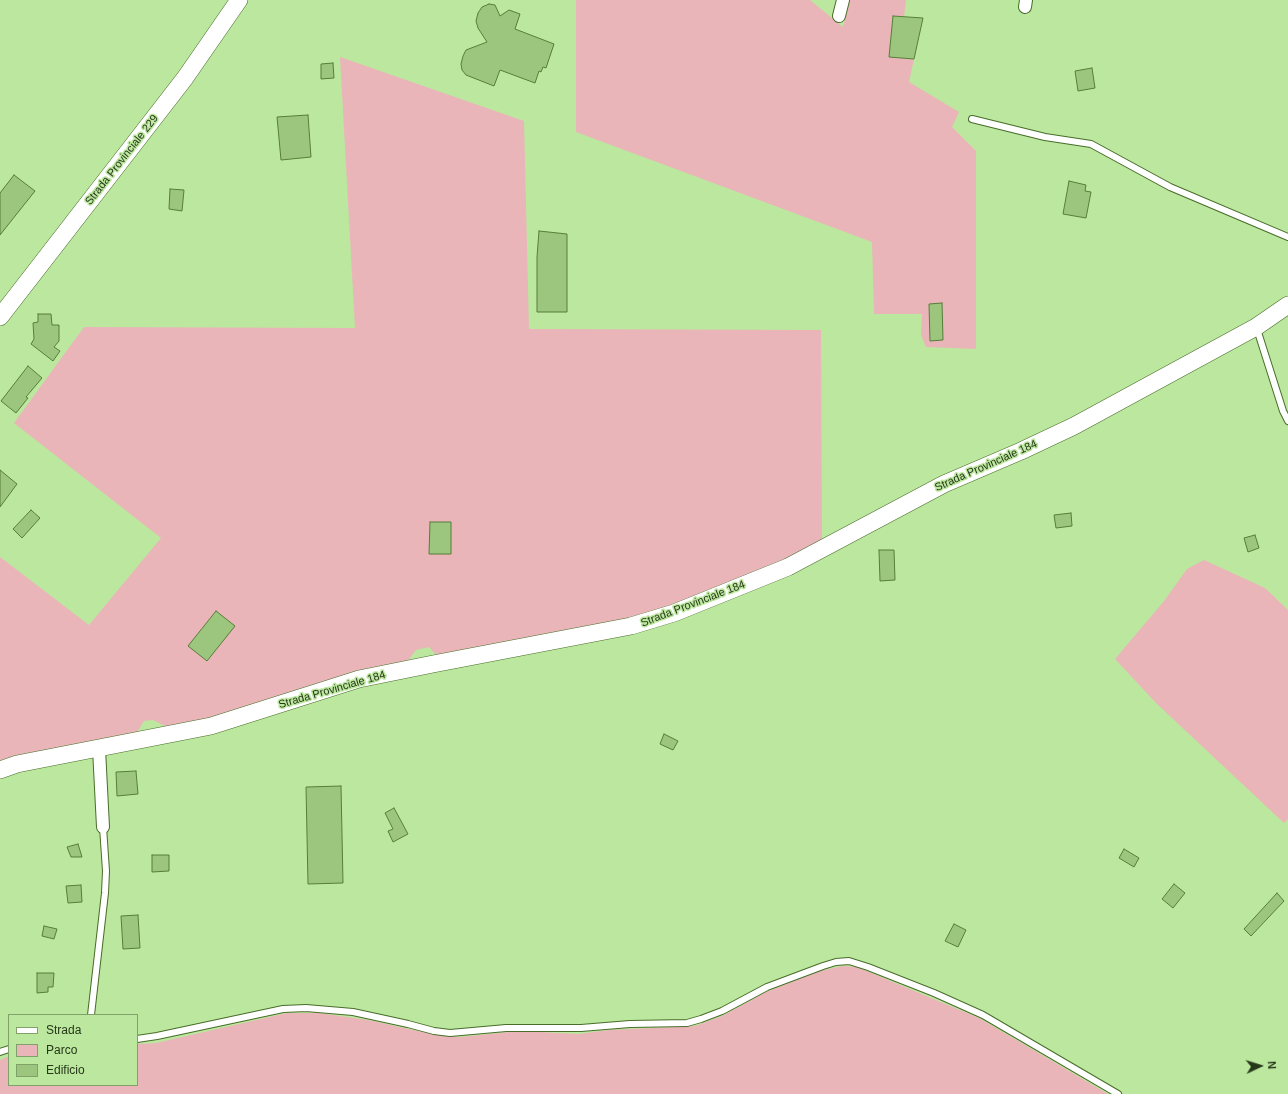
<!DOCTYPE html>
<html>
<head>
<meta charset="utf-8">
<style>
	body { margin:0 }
	#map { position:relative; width:1288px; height:1094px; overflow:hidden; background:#bce79e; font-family:Helvetica,sans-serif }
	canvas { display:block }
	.legend { position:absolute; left:8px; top:1014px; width:130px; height:72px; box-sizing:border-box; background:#bce79e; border:1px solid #80a169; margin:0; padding:5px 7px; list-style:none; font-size:12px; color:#26371a }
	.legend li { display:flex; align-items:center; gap:8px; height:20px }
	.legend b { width:20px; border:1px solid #80a169 }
	.north { position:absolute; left:1240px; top:1046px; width:40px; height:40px; -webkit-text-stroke:3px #bce79e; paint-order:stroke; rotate:86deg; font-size:11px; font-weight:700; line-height:16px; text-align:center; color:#26371a }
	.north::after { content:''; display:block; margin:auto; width:14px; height:18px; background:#26371a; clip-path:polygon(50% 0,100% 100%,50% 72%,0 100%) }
</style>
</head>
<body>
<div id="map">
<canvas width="1288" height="1094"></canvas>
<ul class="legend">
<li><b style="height:5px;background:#fff"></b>Strada</li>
<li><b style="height:11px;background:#e9b5b9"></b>Parco</li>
<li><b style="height:11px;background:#9cc67e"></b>Edificio</li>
</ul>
<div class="north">N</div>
</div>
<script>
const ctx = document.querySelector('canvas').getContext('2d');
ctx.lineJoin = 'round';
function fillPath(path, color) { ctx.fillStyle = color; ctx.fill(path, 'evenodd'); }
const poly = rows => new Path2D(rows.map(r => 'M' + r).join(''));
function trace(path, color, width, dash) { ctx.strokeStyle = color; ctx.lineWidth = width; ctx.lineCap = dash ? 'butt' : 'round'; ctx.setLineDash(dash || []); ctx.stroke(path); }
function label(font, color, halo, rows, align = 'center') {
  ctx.font = font + ' Helvetica,sans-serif'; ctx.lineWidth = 3; ctx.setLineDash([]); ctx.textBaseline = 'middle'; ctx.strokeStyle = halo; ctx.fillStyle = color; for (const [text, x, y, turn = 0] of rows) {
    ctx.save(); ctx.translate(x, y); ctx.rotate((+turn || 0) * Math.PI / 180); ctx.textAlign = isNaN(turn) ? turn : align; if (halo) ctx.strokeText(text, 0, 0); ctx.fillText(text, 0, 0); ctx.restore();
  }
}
fillPath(poly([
	[576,0,810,0,843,27,850,0,906,0,904,17,893,16,889,57,914,59,909,82,959,112,952,127,976,151,976,349,926,347,921,335,922,314,874,314,872,242,576,132],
	[340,57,524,121,529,329,821,330,822,543,795,558,650,615,437,656,429,647,416,650,407,662,212,717,169,728,153,720,144,721,136,734,14,756,0,761,0,557,89,625,161,538,14,423,84,327,355,328],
	[1204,560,1265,588,1288,610,1288,819,1284,823,1156,703,1115,659,1164,601,1187,569],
	[843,966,857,967,979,1018,1108,1094,0,1094,0,1060,9,1056,9,1085,137,1085,137,1044,156,1043,287,1013,319,1013,368,1020,436,1035,460,1037,519,1031,579,1034,609,1030,695,1026,722,1016,766,992,820,971]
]), '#e9b5b9');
const building = poly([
	[489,4,495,5,500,16,509,10,520,14,515,29,554,44,546,68,543,67,541,72,539,71,535,83,500,70,494,86,466,75,462,70,461,64,463,56,466,50,487,42,478,28,476,21,478,13,482,7,489,4],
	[893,16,923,18,914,59,889,57,893,16],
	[333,63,334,78,321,79,321,64,333,63],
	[1092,68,1095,88,1078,91,1075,71,1092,68],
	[308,115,311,157,281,160,277,117,308,115],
	[14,175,35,191,0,235,0,193,14,175],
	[1069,181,1086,185,1085,191,1091,192,1086,218,1063,214,1069,181],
	[170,189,184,190,182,211,169,209,170,189],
	[539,231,567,234,567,312,537,312,537,257,539,231],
	[942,303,943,340,930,341,929,304,942,303],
	[38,314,51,314,52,325,59,325,59,341,54,347,60,351,53,361,31,344,34,339,33,323,38,322,38,314],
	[28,366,42,378,26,397,28,398,16,413,1,401,28,366],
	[0,470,17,484,0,507,0,470],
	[31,510,40,518,22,538,13,529,31,510],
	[1071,513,1072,526,1056,528,1054,515,1071,513],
	[430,522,451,522,451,554,429,554,430,522],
	[1255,535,1259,548,1248,552,1244,538,1255,535],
	[879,550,894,550,895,580,880,581,879,550],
	[216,611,235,626,207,661,188,646,216,611],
	[664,734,678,741,673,750,660,744,664,734],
	[136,771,138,794,117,796,116,772,136,771],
	[341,786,343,883,308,884,306,787,341,786],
	[394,808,408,834,393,842,388,831,393,829,385,813,394,808],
	[78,844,82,857,71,857,67,847,78,844],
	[1124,849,1139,858,1134,867,1119,858,1124,849],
	[152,855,169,855,169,871,152,872,152,855],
	[1174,884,1185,893,1173,908,1162,899,1174,884],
	[81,885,82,902,68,903,66,886,81,885],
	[1277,893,1284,901,1251,936,1244,929,1277,893],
	[138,915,140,948,123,949,121,916,138,915],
	[954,924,966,930,958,947,945,941,954,924],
	[44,926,57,929,54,939,42,936,44,926],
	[37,973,54,973,53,987,48,987,48,992,37,993,37,973]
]);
fillPath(building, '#9cc67e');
trace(building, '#577d39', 1);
const lane = poly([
	[972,119,1045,137,1091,144,1170,187,1288,237],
	[1257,329,1283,411,1288,421],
	[91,1015,105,893,106,871,103,827],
	[137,1039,157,1036,283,1009,306,1008,353,1012,408,1024,434,1031,450,1033,506,1028,581,1028,630,1024,687,1023,701,1019,722,1011,767,987,823,966,836,962,849,961,868,967,934,993,983,1015,1118,1094],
	[0,1052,9,1049]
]);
const street = poly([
	[1025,7,1026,0],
	[839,16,843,0],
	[99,749,103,827]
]);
const secondary = poly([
	[0,317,185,78,239,0],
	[0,770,17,764,211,726,359,679,433,664,631,626,674,613,788,567,944,484,1021,451,1074,426,1256,327,1288,305]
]);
trace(lane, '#486d29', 8);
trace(street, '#486d29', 14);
trace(secondary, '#486d29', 18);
trace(lane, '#fff', 6);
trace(street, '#fff', 12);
trace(secondary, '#fff', 17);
label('11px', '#26371a', '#bce79e', [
	["Strada Provinciale 229",122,160,-52],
	["Strada Provinciale 184",986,466,-24],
	["Strada Provinciale 184",693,604,-21],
	["Strada Provinciale 184",332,690,-16]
]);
</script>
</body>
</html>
